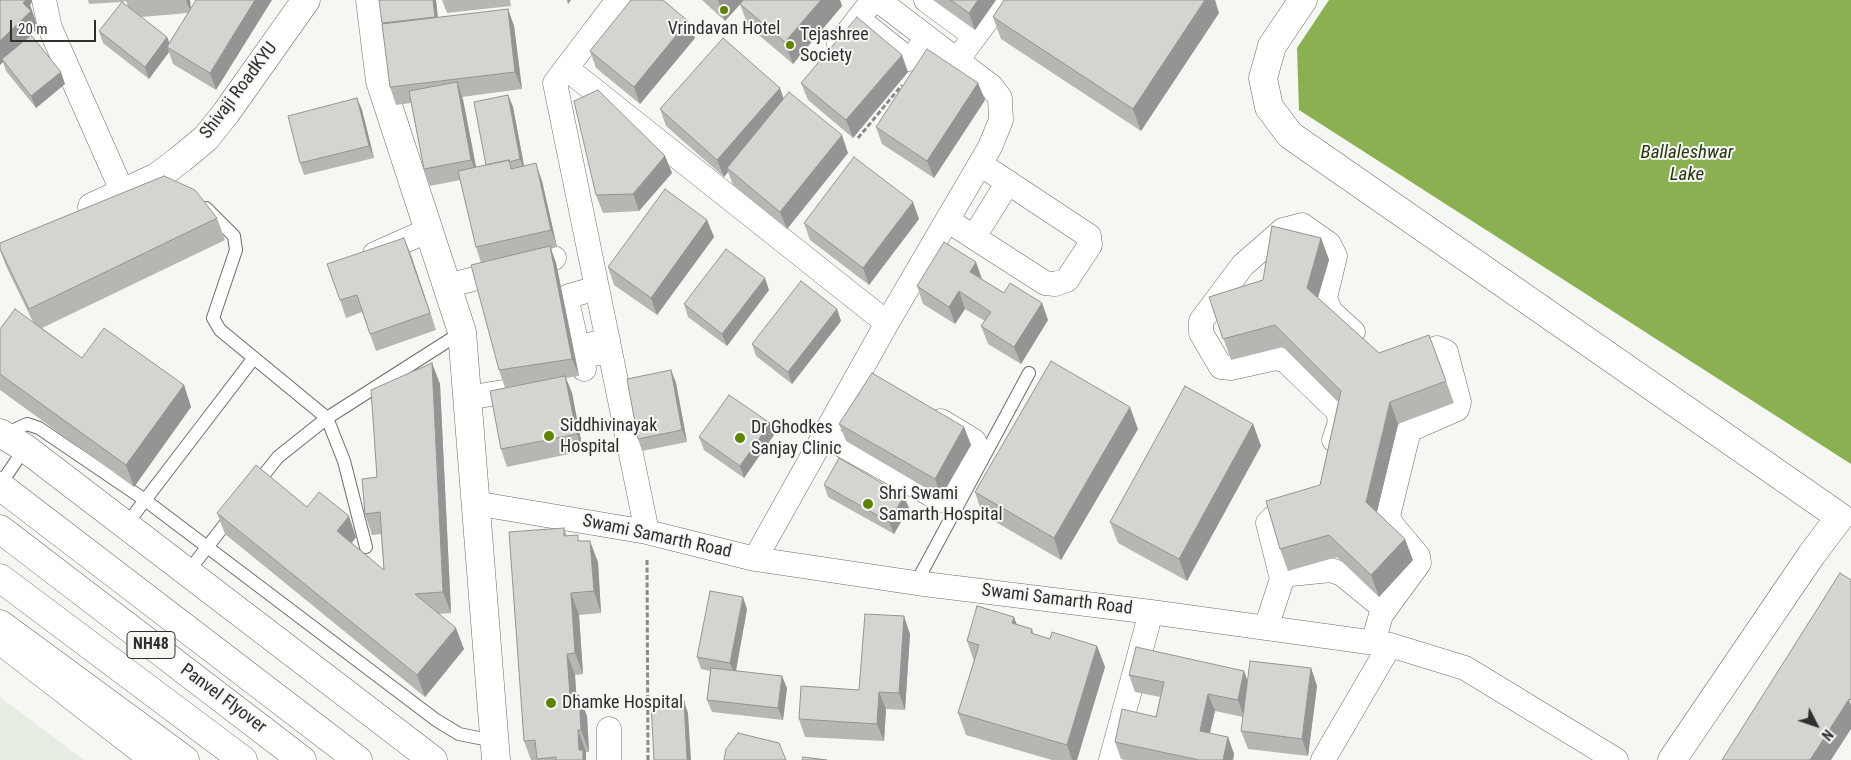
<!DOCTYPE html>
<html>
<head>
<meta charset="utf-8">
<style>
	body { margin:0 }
	#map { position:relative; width:1851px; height:760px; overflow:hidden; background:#f5f7f3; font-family:"Roboto Condensed",sans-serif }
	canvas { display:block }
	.north { position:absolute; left:1791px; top:700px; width:50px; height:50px; -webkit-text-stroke:4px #f5f7f3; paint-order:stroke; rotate:131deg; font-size:14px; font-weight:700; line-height:20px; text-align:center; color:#2f302e }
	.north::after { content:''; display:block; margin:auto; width:18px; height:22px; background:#2f302e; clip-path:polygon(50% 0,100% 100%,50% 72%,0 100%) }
	.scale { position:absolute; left:10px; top:20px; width:86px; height:22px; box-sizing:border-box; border:2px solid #2f302e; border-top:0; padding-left:6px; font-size:15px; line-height:18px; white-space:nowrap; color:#2f302e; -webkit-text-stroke:4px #f5f7f3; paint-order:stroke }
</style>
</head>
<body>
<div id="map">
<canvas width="1851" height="760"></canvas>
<div class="north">N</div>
<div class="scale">20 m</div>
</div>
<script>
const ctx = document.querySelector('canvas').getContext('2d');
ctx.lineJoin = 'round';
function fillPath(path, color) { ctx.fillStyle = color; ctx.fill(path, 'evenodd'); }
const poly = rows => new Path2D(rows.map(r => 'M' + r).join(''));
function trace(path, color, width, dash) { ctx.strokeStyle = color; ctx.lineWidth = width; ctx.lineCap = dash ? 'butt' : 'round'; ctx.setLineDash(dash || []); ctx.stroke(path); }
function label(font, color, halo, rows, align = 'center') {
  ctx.font = font + ' "Roboto Condensed",sans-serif'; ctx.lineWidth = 4; ctx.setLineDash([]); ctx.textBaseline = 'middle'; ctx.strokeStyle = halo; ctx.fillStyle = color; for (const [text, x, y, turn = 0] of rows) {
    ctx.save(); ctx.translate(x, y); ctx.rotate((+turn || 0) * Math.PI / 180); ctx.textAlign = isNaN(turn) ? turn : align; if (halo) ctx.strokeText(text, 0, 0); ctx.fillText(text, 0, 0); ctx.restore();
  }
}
fillPath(poly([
	[0,697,84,760,0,760]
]), '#e8ede2');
fillPath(poly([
	[1329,0,1851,0,1851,464,1299,110,1297,48]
]), '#8bb052');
const service = poly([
	[206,208,234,236,236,250,213,318,220,330,327,418,344,461,366,547],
	[3,435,27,424,39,428,145,500,436,720,459,734,494,741],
	[0,485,25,448],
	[255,486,278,457,327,418,462,332],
	[126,525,253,359],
	[187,573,233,514],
	[916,583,1029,373]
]);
const minor = poly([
	[44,0,50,28,123,193],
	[618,0,555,83,647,532],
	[926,0,975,36],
	[858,19,908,59,913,56,928,38],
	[839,44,873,0],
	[957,60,1002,0],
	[566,68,887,323],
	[947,220,1045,283,1055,284,1067,280,1090,245,1089,236,980,164],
	[974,237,1008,182],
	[375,254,429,230],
	[447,286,554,258],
	[597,288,569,296,567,301,577,345,581,347,608,340],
	[584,369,582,359,584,356,608,351],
	[467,398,521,389],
	[824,435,941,500,946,498,976,446,974,441,941,421],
	[1334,440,1340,422,1338,411,1286,361,1276,358,1231,368,1221,367,1201,333,1201,321,1243,265,1283,230,1302,225,1329,244,1335,256,1325,298,1330,311,1353,332],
	[474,503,647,532,755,559,916,583,1151,612,1390,645,1465,668,1616,760],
	[755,559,887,323,990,147,1001,120,1000,98,992,87,878,0],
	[1281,575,1331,570,1342,574,1385,609],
	[1266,628,1282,579,1268,523,1275,516,1301,507],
	[1373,643,1381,615,1419,563,1418,556,1392,525,1388,516,1409,430,1457,409,1459,402,1446,352,1437,348,1405,362],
	[609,760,609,729],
	[1111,760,1151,612],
	[1323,760,1390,645]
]);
const tertiary = poly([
	[370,0,380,81,462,332,496,760],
	[1303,0,1272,46,1263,78,1269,107,1290,135,1840,517,1812,554,1672,760],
	[92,207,157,177,182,158,206,138,226,113,306,0],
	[0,433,25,448,433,760],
	[0,640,155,760]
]);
const trunk = poly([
	[0,486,358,760],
	[0,529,302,760],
	[0,578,243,760],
	[0,624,185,760]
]);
trace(service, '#6c6e6a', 14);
trace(minor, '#6c6e6a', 25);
trace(tertiary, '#6c6e6a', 29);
trace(trunk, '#6c6e6a', 29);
trace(poly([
	[858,138,902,85],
	[647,560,648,760]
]), '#898a87', 3, [5, 2.5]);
trace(service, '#fff', 12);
trace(minor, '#fff', 24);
trace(tertiary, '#fff', 28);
trace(trunk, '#fff', 28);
fillPath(poly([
	[0,0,32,0,32,2,30,5,38,28,27,38,65,84,36,108,6,71,3,62,0,65],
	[88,0,190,0,191,9,216,90,173,64,169,52,149,79,103,43,99,31,122,2,89,4],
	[126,1,128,6,122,2],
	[188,13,169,43,167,37,141,17],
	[436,0,438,18,508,9,514,26,522,89,462,97,476,167,486,165,508,95,513,107,524,166,542,181,557,247,551,249,556,263,579,376,566,378,572,393,583,451,507,467,501,449,513,386,505,388,499,370,481,263,476,247,460,180,430,186,424,169,411,103,396,105,390,87,382,23],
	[442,0,510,0,511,6,447,13],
	[702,0,840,0,842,6,793,64,748,26,740,4,725,21],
	[933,0,996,0,975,30],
	[1219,13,1141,131,1001,39,993,17],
	[695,38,640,104,596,68,590,51],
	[908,72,853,138,808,100,801,83],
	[978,83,985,100,934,178,882,144,876,127],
	[357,98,362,110,374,158,304,175,300,163],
	[784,98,848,153,787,229,733,185,728,172,724,177,666,126,660,109],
	[665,156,672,173,639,211,603,213,596,195],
	[217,218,225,240,42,328,82,358,184,385,191,407,134,487,0,390,0,329,33,322,6,266,0,250,0,243],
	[919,219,869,285,810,240,804,223],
	[707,220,714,237,657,315,614,285,608,267],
	[1321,238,1329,260,1318,298,1379,353,1446,381,1454,403,1398,424,1377,512,1413,560,1379,597,1337,557,1288,571,1280,549,1320,485,1338,402,1283,347,1231,360,1209,297,1263,280],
	[411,255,436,330,376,351,362,312,346,318,340,300],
	[982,279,1004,293,1042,303,1048,320,1021,364,988,344,981,326,985,321,965,309,955,324,923,304,917,286],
	[769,290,727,346,688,317,684,304],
	[837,309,841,321,792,384,756,356,752,344],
	[432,363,440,384,451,613,439,614,464,649,425,697,225,534,217,513,307,507,356,537,352,543,384,570,381,534,372,535,365,514,377,477],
	[671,370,676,383,687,442,642,451,638,439],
	[839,424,964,427,971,445,941,497,846,441],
	[1253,424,1261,446,1187,581,1118,543,1110,522],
	[1138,429,1061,560,982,514,975,492],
	[774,435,744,478,704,450,699,437],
	[824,485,909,508,894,534,828,497],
	[564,528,567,536,580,541,598,562,601,613,579,615,583,674,575,675,576,695,587,716,589,752,586,752,586,760,531,760,524,741],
	[747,609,736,670,787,688,783,720,712,712,707,700,710,671,701,669,697,657],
	[1014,617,1016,624,1032,629,1034,634,1050,639,1097,646,1105,667,1077,760,1052,760,966,735,958,713,974,661,967,641],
	[910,634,905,710,886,709,884,741,805,737,799,719,859,690],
	[1311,668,1317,686,1308,756,1248,749,1241,731,1243,717,1215,711,1210,733,1228,737,1234,754,1233,760,1126,760,1121,759,1115,742,1156,717,1160,697,1135,692,1129,675,1244,671,1247,680]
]), '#b5b7b3');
fillPath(poly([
	[23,0,32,0,32,2,30,5,38,28,4,61,2,59,3,62,0,65,0,41,23,3],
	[186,0,190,0,191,13],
	[255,0,272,0,216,90,210,73],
	[433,0,436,0,439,30,435,17],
	[567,0,571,0,568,4],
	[718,0,744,0,725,21],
	[821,0,840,0,842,6,793,64,785,42],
	[978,0,996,0,975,30,969,13],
	[1205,0,1215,0,1219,13,1141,131,1133,109],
	[508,9,514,26,522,89,515,72],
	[688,21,695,38,640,104,634,87],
	[167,37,172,49,167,47,169,52,149,79,145,67],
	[902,55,908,72,853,138,846,120],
	[61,72,65,84,36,108,31,96],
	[457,82,463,99,478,177,471,160],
	[978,83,985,100,934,178,927,161],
	[780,88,786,105,727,168,728,172,724,177,717,160],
	[508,95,513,107,525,171,520,159],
	[357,98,362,110,374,158,369,146],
	[842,135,848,153,787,229,780,212],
	[665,156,672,173,639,211,633,194],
	[536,163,542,181,557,247,551,230],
	[913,202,919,219,869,285,863,268],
	[707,220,714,237,657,315,651,298],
	[404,238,411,255,436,330,430,313],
	[1321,238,1329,260,1314,310,1307,288],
	[550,246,556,263,579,376,572,359],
	[976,262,982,279,970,272],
	[765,278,769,290,727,346,722,334],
	[959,291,965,309,955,324,949,307],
	[1042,303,1048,320,1021,364,1014,347],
	[837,309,841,321,792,384,788,372],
	[432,363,440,384,451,613,443,592],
	[671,370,676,383,687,442,682,430],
	[565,376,572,393,583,451,577,434],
	[184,385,191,407,134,487,126,465],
	[1390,402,1398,424,1374,524,1366,502],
	[1130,407,1138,429,1061,560,1054,538],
	[770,423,774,435,744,478,740,466],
	[1253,424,1261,446,1187,581,1179,559],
	[964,427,971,445,941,497,935,479],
	[904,496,909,508,894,534,889,522],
	[349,516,356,537,345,552,337,531],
	[1405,539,1413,560,1379,597,1371,575],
	[590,541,598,562,601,613,594,591],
	[571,593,579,615,583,674,575,653],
	[743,597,747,609,735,676,730,663],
	[904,616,910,634,905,710,899,693],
	[1014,617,1022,639,1012,623],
	[456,628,464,649,425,697,417,675],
	[1097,646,1105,667,1077,760,1072,760,1067,745],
	[567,654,575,675,578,717,570,696],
	[1311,668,1317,686,1308,756,1302,739],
	[1244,671,1250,688,1244,717,1238,700],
	[782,676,787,688,783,720,778,708],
	[879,692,886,709,884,741,877,724],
	[1208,694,1215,711,1206,748,1200,731],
	[579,695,587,716,589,752,581,730],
	[1849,699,1851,705,1851,729,1831,760,1810,760],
	[684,701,688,713,691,760,687,760],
	[578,730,586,752,586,760,583,760,579,750],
	[1228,737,1234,754,1233,760,1223,760]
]), '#949592');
const building = poly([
	[0,0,26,0,23,3,31,11,0,41,0,0],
	[196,0,255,0,210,73,167,47,196,0],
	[379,0,433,0,435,17,382,23,379,0],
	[631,0,663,0,688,21,634,87,590,51,631,0],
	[743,0,821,0,785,42,740,4,743,0],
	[951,0,978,0,969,13,951,0],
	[1004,0,1205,0,1133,109,993,17,1004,0],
	[122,2,167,37,145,67,99,31,122,2],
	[508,9,515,72,390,87,382,24,508,9],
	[857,17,902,55,846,120,801,83,857,17],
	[31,35,61,72,31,96,2,59,31,35],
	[723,38,780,88,717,160,660,109,723,38],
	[927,49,978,83,927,161,876,127,927,49],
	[457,82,471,160,424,169,409,91,457,82],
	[598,90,665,156,633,194,596,195,574,101,598,90],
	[789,92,842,135,780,212,727,168,789,92],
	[508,95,520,159,509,162,509,160,486,165,474,102,508,95],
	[357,98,369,146,300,163,288,116,357,98],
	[854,157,913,202,863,268,804,223,854,157],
	[509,160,511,169,536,163,551,230,476,247,458,171,509,160],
	[164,176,195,190,217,218,29,309,0,249,0,243,164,176],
	[665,189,707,220,651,298,608,267,665,189],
	[1272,226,1321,238,1307,288,1379,353,1429,335,1446,381,1390,402,1366,502,1405,539,1371,575,1329,535,1280,549,1266,501,1320,485,1341,391,1275,325,1223,339,1209,297,1263,280,1272,226],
	[404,238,430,313,370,334,357,295,340,300,327,264,404,238],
	[944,242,976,262,970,272,1004,293,1010,283,1042,303,1014,347,981,326,991,312,959,291,949,307,917,286,944,242],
	[550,246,572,359,499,370,471,265,550,246],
	[726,249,765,278,722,334,684,304,726,249],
	[801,281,837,309,788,372,752,344,801,281],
	[15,309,82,358,104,328,184,385,126,465,0,374,0,329,15,309],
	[1051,361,1130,407,1054,538,975,492,1051,361],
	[432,363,443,592,415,594,456,628,417,675,217,513,256,465,307,507,319,492,349,516,337,531,384,570,380,512,365,514,362,479,377,477,371,390,432,363],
	[671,370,682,430,638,439,627,379,671,370],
	[872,373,964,427,935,479,839,424,872,373],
	[565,376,577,434,501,449,490,391,565,376],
	[1185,386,1253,424,1179,559,1110,522,1185,386],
	[729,395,770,423,740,466,699,437,729,395],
	[839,458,904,496,889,522,824,485,839,458],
	[564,528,564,536,578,535,578,541,590,541,594,591,571,593,575,653,567,654,570,696,579,695,581,730,578,730,579,750,583,750,583,760,556,760,556,757,537,759,535,740,524,741,509,532,564,528],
	[1840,573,1851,580,1851,700,1849,699,1810,760,1722,760,1840,573],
	[710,591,743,597,730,663,697,657,710,591],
	[977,606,1014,617,1012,623,1032,629,1031,633,1050,639,1052,632,1097,646,1067,745,958,713,979,645,967,641,977,606],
	[865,614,904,616,899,693,879,692,877,724,799,719,801,686,859,690,865,614],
	[1136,647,1244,671,1238,700,1208,694,1200,731,1228,737,1223,760,1199,760,1115,742,1122,709,1156,717,1164,682,1129,675,1136,647],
	[1250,661,1311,668,1302,739,1241,731,1250,661],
	[711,668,782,676,778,708,707,700,711,668],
	[684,701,687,760,654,760,651,703,684,701],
	[738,733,779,743,786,760,724,760,726,749,738,733],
	[803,757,827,760,802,760,803,757]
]);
fillPath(building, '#d3d5d0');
trace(building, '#949592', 1);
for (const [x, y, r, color] of [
	[724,10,5,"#5d8301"],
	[790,45,5,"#5d8301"],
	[549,436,6,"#5d8301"],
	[740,438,6,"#5d8301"],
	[868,504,6,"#5d8301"],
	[551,703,6,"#5d8301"]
]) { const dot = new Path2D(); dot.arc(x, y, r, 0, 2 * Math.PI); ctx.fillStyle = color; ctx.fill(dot); trace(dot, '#f5f7f3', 2); }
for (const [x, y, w] of [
	[151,645,48]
]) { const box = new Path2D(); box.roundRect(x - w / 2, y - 13.5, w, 27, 4); ctx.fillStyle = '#f5f7f3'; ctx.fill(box); trace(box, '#2f302e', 1); }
label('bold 16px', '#2f302e', null, [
	["NH48",151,645]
]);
label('18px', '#2f302e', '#f5f7f3', [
	["Vrindavan Hotel",724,29,"center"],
	["Tejashree",800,35],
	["Society",800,56],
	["Siddhivinayak",560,426],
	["Hospital",560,447],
	["Dr Ghodkes",751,428],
	["Sanjay Clinic",751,449],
	["Shri Swami",879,494],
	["Samarth Hospital",879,515],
	["Dhamke Hospital",562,703]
], 'left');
label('18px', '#2f302e', '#f5f7f3', [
	["Shivaji RoadKYU",239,91,-53],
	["Swami Samarth Road",657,537,12],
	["Swami Samarth Road",1057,600,7],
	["Panvel Flyover",223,699,37]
]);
label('italic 19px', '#283710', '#f5f7f3', [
	["Ballaleshwar",1687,153],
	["Lake",1687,175]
]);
</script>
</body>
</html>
